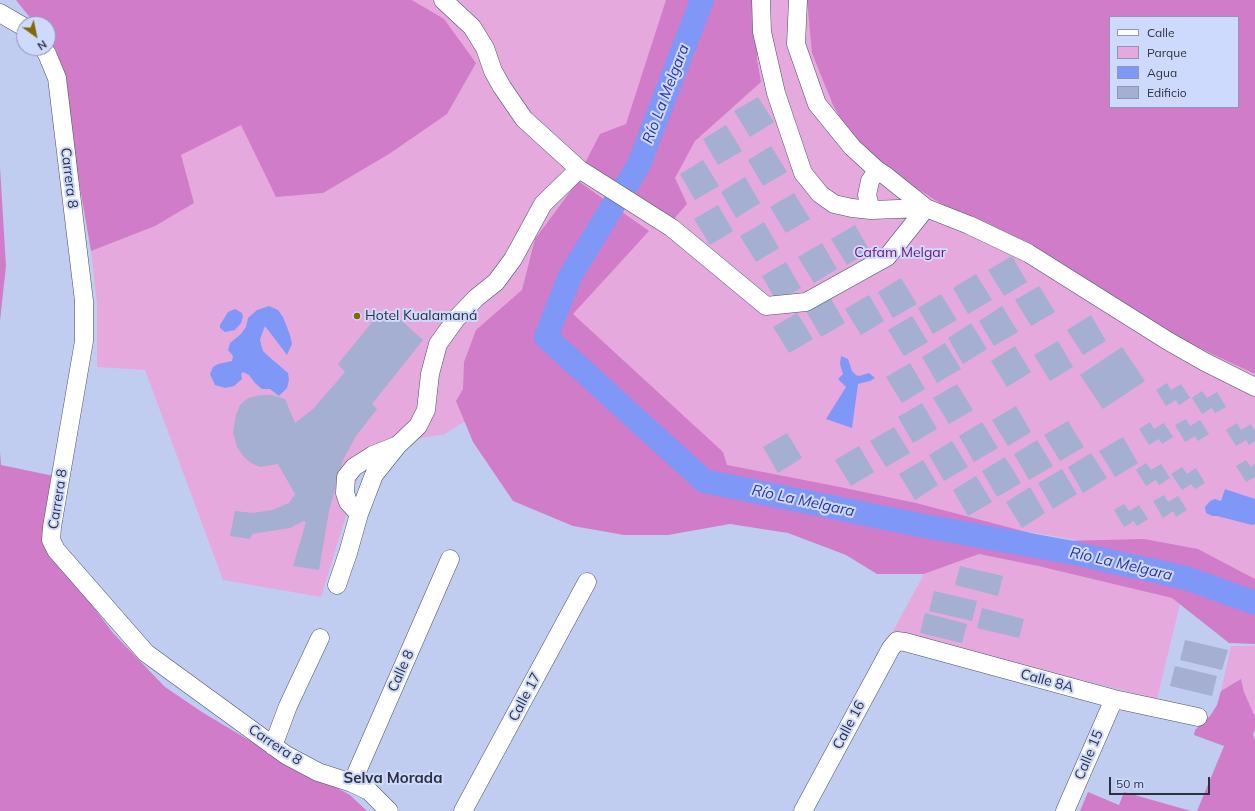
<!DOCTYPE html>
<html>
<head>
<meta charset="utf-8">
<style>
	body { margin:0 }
	#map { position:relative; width:1255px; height:811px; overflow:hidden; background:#c1cdf0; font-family:Mulish,sans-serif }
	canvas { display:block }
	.legend { position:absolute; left:1109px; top:16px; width:130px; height:92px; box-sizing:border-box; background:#cedafd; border:1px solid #8e96b1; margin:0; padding:5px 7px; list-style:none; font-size:12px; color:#2d313f }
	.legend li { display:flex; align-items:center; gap:8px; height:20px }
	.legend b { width:20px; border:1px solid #8e96b1 }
	.north { position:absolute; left:16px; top:16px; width:40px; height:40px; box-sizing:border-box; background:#cedafd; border:1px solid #8e96b1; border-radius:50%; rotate:147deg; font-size:11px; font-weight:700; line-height:16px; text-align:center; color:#2d313f }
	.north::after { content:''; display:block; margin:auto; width:14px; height:18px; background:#836901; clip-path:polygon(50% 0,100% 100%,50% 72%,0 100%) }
	.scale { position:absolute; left:1109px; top:777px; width:101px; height:18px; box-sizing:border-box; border:2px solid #2d313f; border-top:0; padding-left:5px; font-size:12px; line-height:14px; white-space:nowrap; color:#2d313f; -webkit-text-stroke:3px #cedafd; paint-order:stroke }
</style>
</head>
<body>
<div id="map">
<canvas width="1255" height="811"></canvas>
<ul class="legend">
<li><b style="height:5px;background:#fff"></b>Calle</li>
<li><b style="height:11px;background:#e6a9dd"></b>Parque</li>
<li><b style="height:11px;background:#7f98f8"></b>Agua</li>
<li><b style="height:11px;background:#a4afd1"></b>Edificio</li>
</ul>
<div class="north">N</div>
<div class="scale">50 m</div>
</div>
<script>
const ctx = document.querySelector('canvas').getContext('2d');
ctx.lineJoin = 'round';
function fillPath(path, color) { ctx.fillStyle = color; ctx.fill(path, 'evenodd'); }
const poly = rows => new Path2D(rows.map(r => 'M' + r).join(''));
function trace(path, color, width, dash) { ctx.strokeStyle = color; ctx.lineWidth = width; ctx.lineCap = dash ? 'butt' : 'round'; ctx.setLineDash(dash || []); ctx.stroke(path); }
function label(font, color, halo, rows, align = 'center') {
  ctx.font = font + ' Mulish,sans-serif'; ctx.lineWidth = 4; ctx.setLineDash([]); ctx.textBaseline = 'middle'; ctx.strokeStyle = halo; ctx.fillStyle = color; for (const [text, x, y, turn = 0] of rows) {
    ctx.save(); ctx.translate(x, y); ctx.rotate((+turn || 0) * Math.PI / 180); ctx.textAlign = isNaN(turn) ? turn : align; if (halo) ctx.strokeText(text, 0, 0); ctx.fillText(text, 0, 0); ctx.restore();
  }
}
fillPath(poly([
	[237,0,1255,0,1255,589,1076,540,878,506,704,473,501,376,464,422,445,434,394,443,361,467,321,597,223,580,145,370,97,367,97,303,91,251,203,60],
	[1110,17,1238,17,1238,107,1110,107],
	[979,554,1030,564,1172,598,1180,604,1157,699,897,634,893,631,924,574],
	[1231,646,1255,646,1255,717,1244,692,1241,680,1221,691]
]), '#e6a9dd');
fillPath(poly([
	[16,0,412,0,444,19,476,63,447,114,389,154,323,193,276,197,241,125,181,155,194,203,155,226,91,251,56,50,48,40,48,24,35,24],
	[666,0,756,0,757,60,761,82,695,141,675,178,687,204,672,221,584,165,600,134,626,124],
	[807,0,1255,0,1255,374,1165,332,946,207,879,164,854,142,833,105,812,53],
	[1110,17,1238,17,1238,107,1110,107],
	[0,167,6,266,0,321],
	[578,181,649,231,573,314,723,452,727,465,840,487,916,503,1061,541,1144,539,1198,549,1255,579,1255,644,1229,643,1172,598,1038,566,979,554,924,574,877,574,846,555,788,533,730,524,668,535,624,535,573,526,513,501,473,442,456,401,463,389,464,362,476,330,522,290,535,239],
	[0,451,1,465,54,476,46,544,113,633,165,687,202,712,267,751,350,795,367,811,0,811],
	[1241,679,1244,692,1255,717,1255,730,1253,734,1255,740,1255,811,1197,811,1224,746,1194,735,1195,730,1210,716,1217,705,1221,691],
	[1088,792,1119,805,1124,792,1191,811,1080,811]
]), '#d17cc8');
fillPath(poly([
	[269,306,278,310,283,317,290,335,292,344,287,355,265,326,260,339,261,344,263,351,267,355,288,373,289,380,287,388,279,396,270,389,262,389,255,383,249,375,243,372,241,374,242,379,234,386,225,388,215,385,210,374,213,367,218,364,232,361,233,356,228,350,230,343,241,334,246,327,248,318,257,310],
	[235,309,242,313,243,317,241,323,235,330,225,332,220,328,220,325,228,312],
	[841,356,848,359,852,371,856,375,859,376,869,373,875,378,870,381,858,384,852,428,826,419,846,387,838,379,843,374,840,364],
	[1225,489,1255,499,1255,524,1252,525,1217,516,1212,516,1206,513,1205,507,1210,501,1215,499,1221,501]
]), '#7f98f8');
trace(poly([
	[626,186,639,164,702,0],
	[614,204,570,276,546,337,704,481,924,526,1068,552,1186,578,1255,603]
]), '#7f98f8', 24);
fillPath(poly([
	[758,97,774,122,750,137,734,111],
	[726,125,742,151,718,165,703,139],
	[771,146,787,172,763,186,748,160],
	[703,160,719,186,695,200,680,174],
	[745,177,760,203,736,218,721,192],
	[794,193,810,219,786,233,770,207],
	[718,205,733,231,710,245,694,219],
	[764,222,779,248,756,262,740,236],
	[855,225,870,251,847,265,831,239],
	[822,243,837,269,814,283,798,257],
	[1012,256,1027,282,1004,296,988,270],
	[786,262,801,288,777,302,762,276],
	[976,274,992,300,968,314,953,288],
	[901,278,917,304,893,318,878,292],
	[1039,286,1055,312,1031,326,1015,300],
	[941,294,957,320,933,334,918,308],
	[869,295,884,321,861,335,845,309],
	[830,297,845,323,821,337,806,311],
	[1002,306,1018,332,994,346,979,321],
	[381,311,390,316,393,313,423,340,372,404,377,409,356,436,343,460,329,511,319,570,293,566,306,522,303,521,290,528,252,534,250,539,230,536,235,511,253,513,272,510,289,503,295,494,278,464,260,467,251,463,244,457,237,447,233,432,236,415,240,405,248,398,260,395,272,395,285,399,295,423,313,409,345,372,338,364],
	[797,313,813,339,789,353,773,327],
	[1091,315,1106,341,1083,355,1067,330],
	[912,316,928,342,904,356,888,330],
	[971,323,987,349,963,364,948,338],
	[1058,341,1073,367,1050,381,1034,355],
	[945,343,961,369,937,383,922,357],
	[1015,346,1031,372,1007,387,991,361],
	[1122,347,1145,381,1103,409,1080,375],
	[910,363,925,389,902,403,886,377],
	[1167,383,1171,390,1181,384,1190,398,1179,405,1176,400,1166,406,1156,390],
	[957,384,973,410,949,424,933,398],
	[1202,391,1207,398,1217,392,1226,407,1215,413,1212,408,1202,414,1192,398],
	[922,403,937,429,913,443,898,417],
	[1016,406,1031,432,1008,446,992,420],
	[1186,419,1190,426,1200,420,1209,434,1198,441,1195,436,1185,442,1175,425],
	[1068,421,1084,447,1060,461,1044,435],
	[982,422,998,448,974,462,959,436],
	[1150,422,1154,429,1164,423,1173,437,1162,444,1159,439,1149,445,1139,429],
	[1237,423,1241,430,1251,424,1255,431,1255,441,1249,445,1246,440,1236,446,1226,430],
	[894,427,910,453,886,467,870,441],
	[787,433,802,458,778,473,763,447],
	[1123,437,1138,463,1115,477,1099,451],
	[1037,440,1053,466,1029,480,1014,454],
	[952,441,968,467,944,481,929,455],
	[859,446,874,472,851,486,835,460],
	[1091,453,1107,478,1083,493,1068,467],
	[1005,457,1021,483,997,497,982,471],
	[923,460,938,485,915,500,899,474],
	[1246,460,1251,467,1255,464,1255,477,1246,482,1236,466],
	[1146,463,1151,470,1161,464,1170,478,1159,485,1156,480,1146,486,1136,470],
	[1182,467,1187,474,1196,468,1205,483,1195,489,1191,484,1182,490,1171,474],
	[1062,469,1077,494,1053,509,1038,483],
	[976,476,992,502,968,516,953,490],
	[1030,487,1045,513,1022,528,1006,502],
	[1164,495,1168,502,1178,496,1187,510,1176,517,1173,511,1163,518,1153,501],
	[1124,504,1129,511,1139,505,1148,519,1137,526,1134,521,1124,527,1114,510],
	[960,566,1003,576,998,596,955,585],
	[934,591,977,601,972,621,929,611],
	[982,608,1024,619,1019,638,977,628],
	[925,613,967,624,962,643,920,633],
	[1185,640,1228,650,1222,670,1180,660],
	[1175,666,1217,676,1212,696,1170,686]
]), '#a4afd1');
const minor = poly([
	[443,0,472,27,485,48,493,71,502,87,524,119,579,169,672,228,766,306,806,302,887,257,926,208],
	[761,0,762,32,776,93,803,173,820,194,834,204,852,208,871,210,867,195,870,181,877,170],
	[798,0,796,44,817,104,852,147,877,170,886,176,926,208,969,225,1028,253,1168,341,1205,362,1255,387],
	[0,13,24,27],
	[43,48,47,54,57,78,84,301,84,341,52,527,51,540,56,550,146,653,286,755,318,772,352,783,369,791,389,811],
	[871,210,926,208],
	[359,514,348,502,345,493,346,477,354,467,373,455,396,446],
	[337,585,348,553,359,514,374,475,398,445,418,426,426,410,430,374,438,344,456,319,476,298,496,282,513,259,543,204,579,169],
	[273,746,288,706,320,638],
	[352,783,450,559],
	[463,811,587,582],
	[803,811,891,648,897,641,905,642,1114,699,1198,717],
	[1065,811,1114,699]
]);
trace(minor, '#48516f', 19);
trace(minor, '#fff', 18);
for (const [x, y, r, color] of [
	[357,316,4,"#836901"]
]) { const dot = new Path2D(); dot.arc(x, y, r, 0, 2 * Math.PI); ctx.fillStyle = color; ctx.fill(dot); trace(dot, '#cedafd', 1.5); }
label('14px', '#2d313f', '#cedafd', [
	["Carrera 8",69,178,83],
	["Carrera 8",58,499,-81],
	["Calle 8",401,671,-66],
	["Calle 8A",1047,681,15],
	["Calle 17",525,697,-62],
	["Calle 16",849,725,-62],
	["Carrera 8",275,745,34],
	["Calle 15",1089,755,-67]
]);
label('14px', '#790e73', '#cedafd', [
	["Cafam Melgar",900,253]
]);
label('14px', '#2d313f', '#cedafd', [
	["Hotel Kualamaná",365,316]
], 'left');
label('italic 15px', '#2a35a2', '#cedafd', [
	["Río La Melgara",666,94,-69],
	["Río La Melgara",803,501,12],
	["Río La Melgara",1121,564,13]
]);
label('bold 15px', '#2d313f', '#cedafd', [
	["Selva Morada",393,778]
]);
</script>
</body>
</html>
